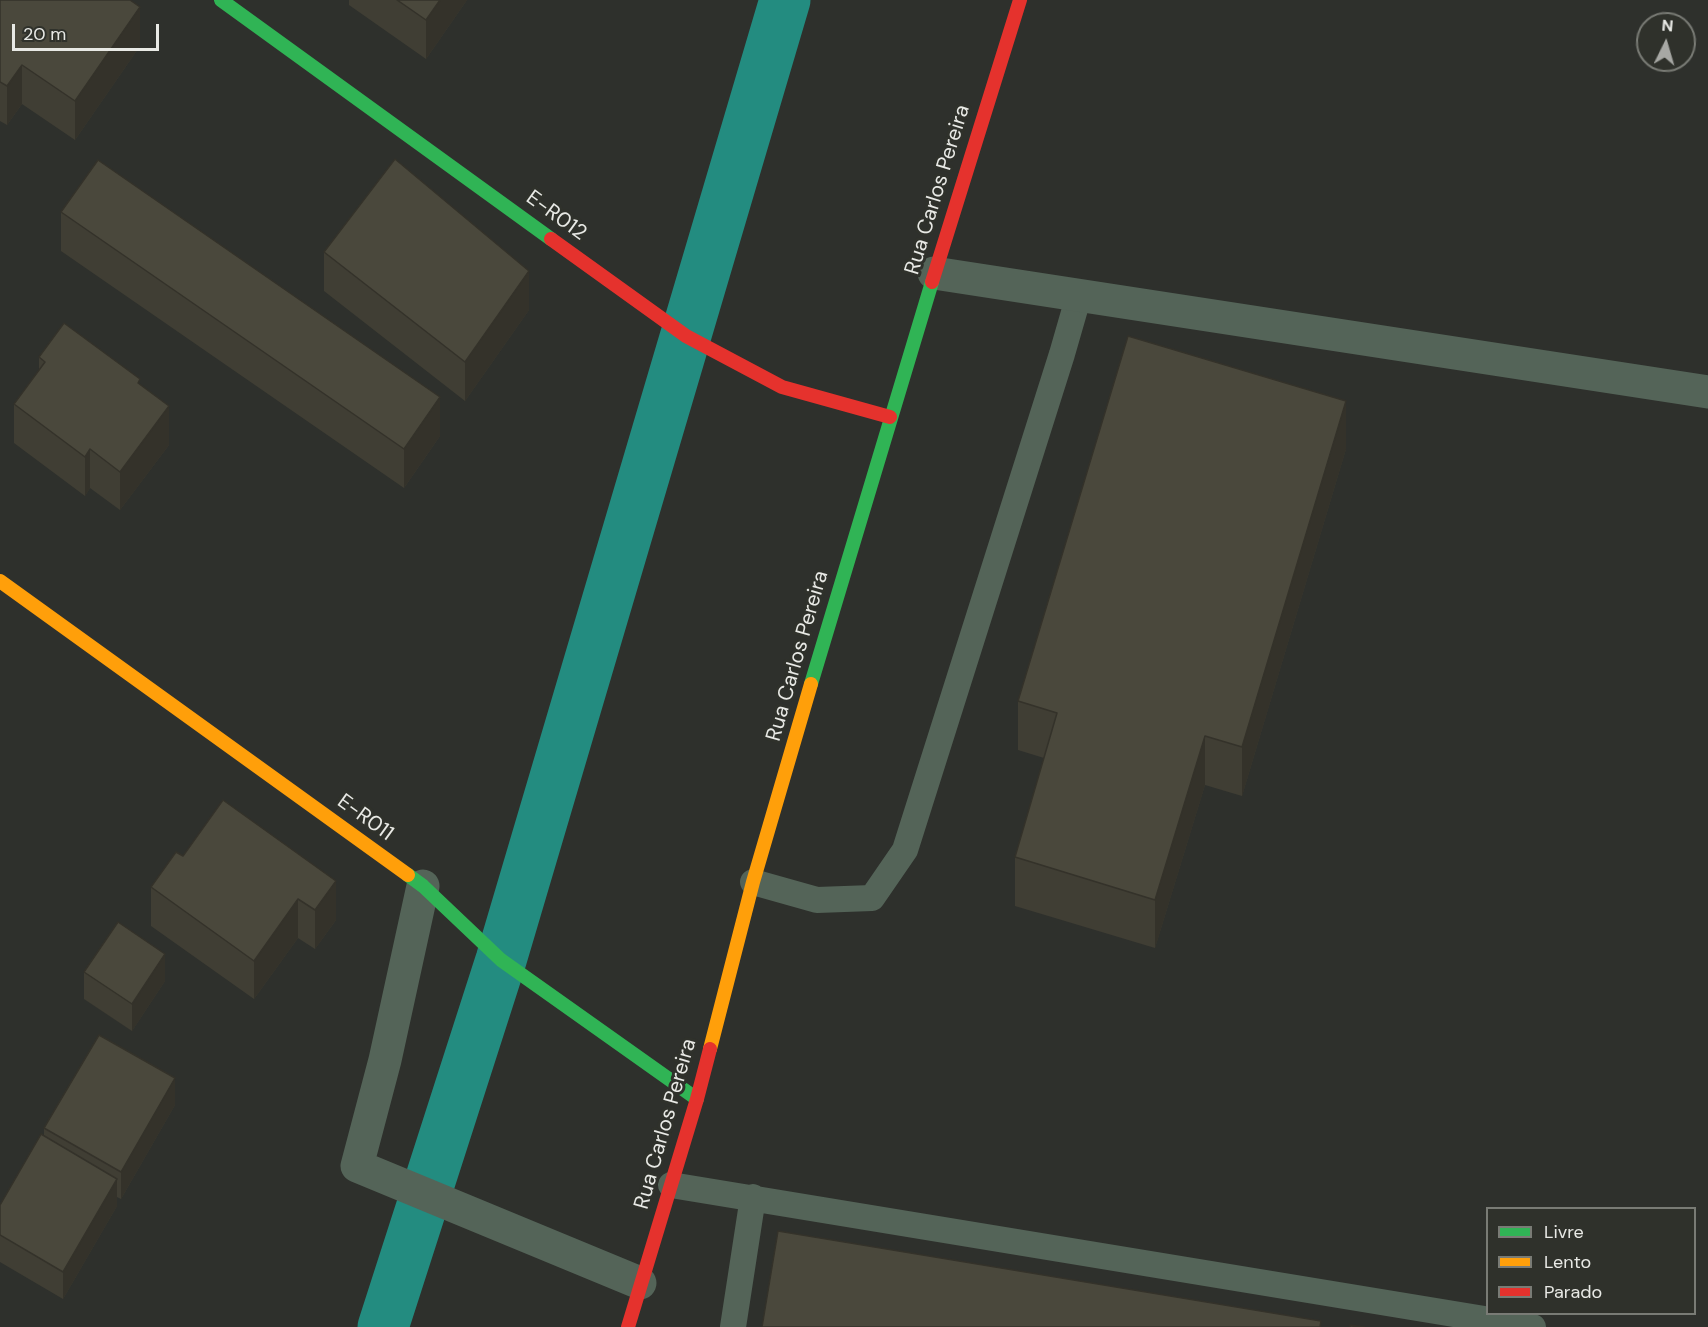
<!DOCTYPE html>
<html>
<head>
<meta charset="utf-8">
<style>
	body { margin:0 }
	#map { position:relative; width:1708px; height:1327px; overflow:hidden; background:#2e302c; font-family:"DM Sans",sans-serif }
	canvas { display:block }
	.legend { position:absolute; left:1486px; top:1207px; width:210px; height:108px; box-sizing:border-box; background:#2f312b; border:2px solid #797b75; margin:0; padding:8px 10px; list-style:none; font-size:18px; color:#e8e9e5 }
	.legend li { display:flex; align-items:center; gap:12px; height:30px }
	.legend b { width:30px; border:2px solid #797b75 }
	.north { position:absolute; left:1636px; top:12px; width:60px; height:60px; box-sizing:border-box; background:#2f312b; border:2px solid #797b75; border-radius:50%; rotate:5deg; font-size:16px; font-weight:700; line-height:24px; text-align:center; color:#e8e9e5 }
	.north::after { content:''; display:block; margin:auto; width:21px; height:27px; background:#a7a8a4; clip-path:polygon(50% 0,100% 100%,50% 72%,0 100%) }
	.scale { position:absolute; left:12px; top:24px; width:147px; height:27px; box-sizing:border-box; border:3px solid #e8e9e5; border-top:0; padding-left:8px; font-size:18px; line-height:21px; white-space:nowrap; color:#e8e9e5; -webkit-text-stroke:4px #2f312b; paint-order:stroke }
</style>
</head>
<body>
<div id="map">
<canvas width="1708" height="1327"></canvas>
<ul class="legend">
<li><b style="height:8px;background:#30b455"></b>Livre</li>
<li><b style="height:8px;background:#ff9f0a"></b>Lento</li>
<li><b style="height:8px;background:#e5322d"></b>Parado</li>
</ul>
<div class="north">N</div>
<div class="scale">20 m</div>
</div>
<script>
const ctx = document.querySelector('canvas').getContext('2d');
ctx.lineJoin = 'round';
const poly = rows => new Path2D(rows.map(r => 'M' + r).join(''));
function trace(path, color, width, dash) { ctx.strokeStyle = color; ctx.lineWidth = width; ctx.lineCap = dash ? 'butt' : 'round'; ctx.setLineDash(dash || []); ctx.stroke(path); }
function fillPath(path, color) { ctx.fillStyle = color; ctx.fill(path, 'evenodd'); }
function label(font, color, halo, rows, align = 'center') {
  ctx.font = font + ' "DM Sans",sans-serif'; ctx.lineWidth = 6; ctx.setLineDash([]); ctx.textBaseline = 'middle'; ctx.strokeStyle = halo; ctx.fillStyle = color; for (const [text, x, y, turn = 0] of rows) {
    ctx.save(); ctx.translate(x, y); ctx.rotate((+turn || 0) * Math.PI / 180); ctx.textAlign = isNaN(turn) ? turn : align; if (halo) ctx.strokeText(text, 0, 0); ctx.fillText(text, 0, 0); ctx.restore();
  }
}
trace(poly([
	[383,1327,501,960,785,0]
]), '#238c80', 51);
trace(poly([
	[753,882,817,900,872,898,905,850,1062,354,1079,295],
	[671,1185,1533,1327],
	[733,1327,753,1197]
]), '#546458', 26);
trace(poly([
	[934,273,1708,392],
	[423,886,385,1060,357,1166,640,1283]
]), '#546458', 33);
trace(poly([
	[221,0,551,239],
	[811,684,932,282],
	[408,875,423,886,501,960,697,1099]
]), '#30b455', 14);
trace(poly([
	[0,581,408,875],
	[710,1049,753,882,811,684]
]), '#ff9f0a', 14);
trace(poly([
	[551,239,686,336,782,387,890,417],
	[932,282,1020,0],
	[628,1327,697,1099,710,1049]
]), '#e5322d', 14);
fillPath(poly([
	[0,0,140,46,75,140,22,104,7,125,0,121],
	[349,0,467,0,426,59,349,5],
	[61,212,440,436,404,488,61,251],
	[324,252,529,310,465,401,324,291],
	[39,357,140,385,169,445,120,510,90,488,85,496,14,443,14,404,39,371],
	[1346,449,1242,796,1205,785,1155,948,1015,906,1015,857,1044,758,1018,750,1018,701],
	[223,800,336,920,315,949,298,938,254,999,151,926,151,887,183,856],
	[84,972,165,981,132,1031,84,999],
	[175,1105,121,1199,117,1197,117,1206,63,1299,0,1262,0,1205,44,1136,44,1128]
]), '#403e34');
fillPath(poly([
	[440,0,467,0,426,59,426,20],
	[140,7,140,46,75,140,75,101],
	[22,65,22,104,7,125,7,86],
	[529,271,529,310,465,401,465,362],
	[440,397,440,436,404,488,404,449],
	[1346,401,1346,449,1242,796,1242,747],
	[169,406,169,445,120,510,120,472],
	[90,449,90,488,85,496,85,457],
	[1205,736,1205,785,1155,948,1155,900],
	[336,881,336,920,315,949,315,910],
	[298,899,298,938,254,999,254,961],
	[165,954,165,981,132,1031,132,1004],
	[175,1078,175,1105,121,1199,121,1172],
	[117,1179,117,1206,63,1299,63,1272]
]), '#34322a');
const building = poly([
	[0,0,130,0,140,7,75,101,22,65,7,86,0,82,0,0],
	[397,0,440,0,426,20,397,0],
	[395,159,529,271,465,362,324,252,395,159],
	[98,160,440,397,404,449,61,212,98,160],
	[64,323,140,379,138,383,169,406,120,472,90,449,85,457,14,404,45,362,39,357,64,323],
	[1128,336,1346,401,1242,747,1205,736,1155,900,1015,857,1057,713,1018,701,1128,336],
	[223,800,336,881,315,910,298,899,254,961,151,887,176,852,183,856,223,800],
	[118,922,165,954,132,1004,84,972,118,922],
	[99,1035,175,1078,121,1172,44,1128,99,1035],
	[41,1134,117,1179,63,1272,0,1235,0,1205,41,1134],
	[778,1231,1321,1321,1320,1327,762,1327,778,1231],
	[1350,1325,1365,1327,1350,1327,1350,1325]
]);
fillPath(building, '#4a483c');
trace(building, '#34322a', 1.5);
label('21px', '#e8e9e5', '#2f312b', [
	["Rua Carlos Pereira",938,190,-73],
	["E-R012",556,216,36],
	["Rua Carlos Pereira",798,656,-74],
	["E-R011",365,818,36],
	["Rua Carlos Pereira",666,1124,-74]
]);
</script>
</body>
</html>
